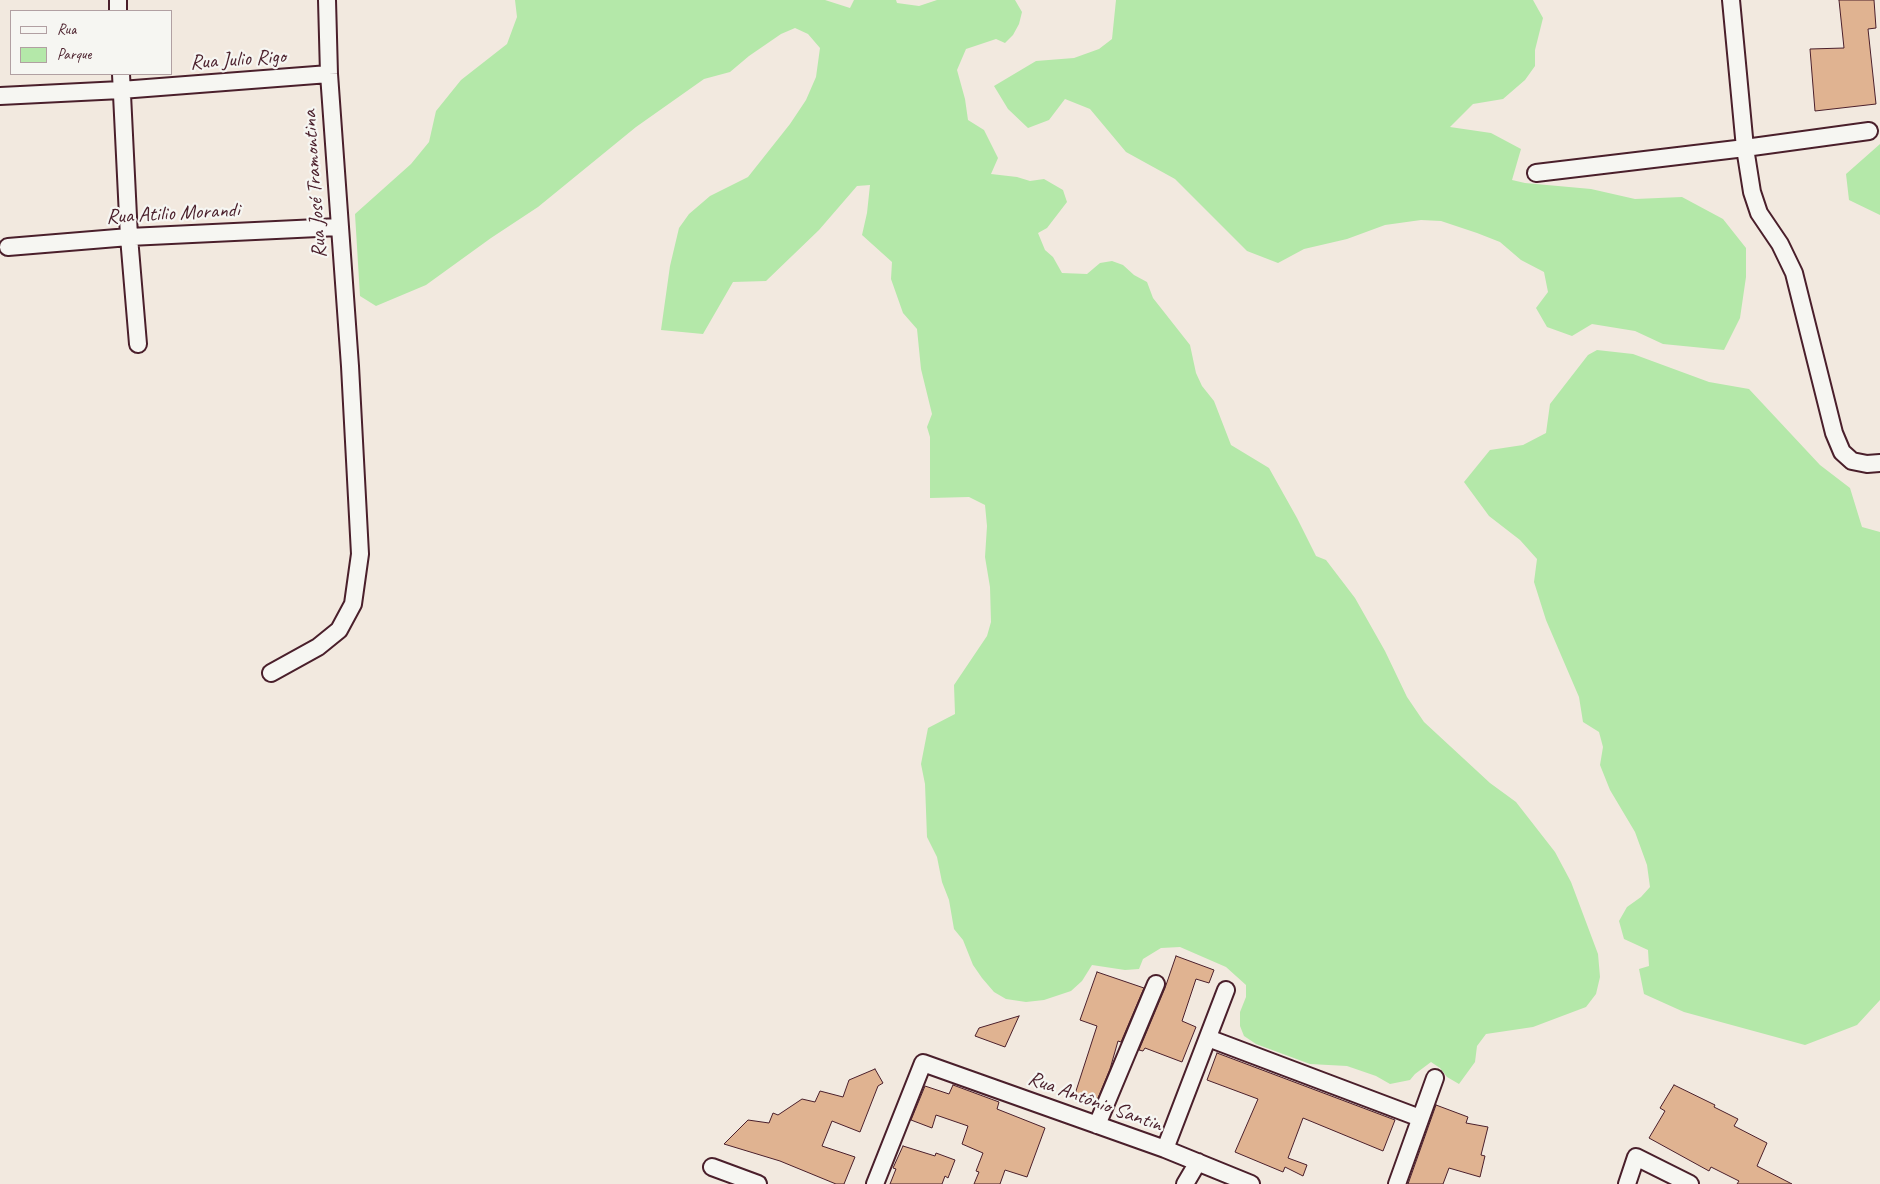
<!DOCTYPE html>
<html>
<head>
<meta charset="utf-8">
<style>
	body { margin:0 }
	#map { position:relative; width:1880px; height:1184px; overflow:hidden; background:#f2e9df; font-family:Caveat,sans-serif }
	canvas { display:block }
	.legend { position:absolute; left:10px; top:10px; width:162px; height:65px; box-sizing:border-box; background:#f6f6f2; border:1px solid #b1a0a2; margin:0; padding:6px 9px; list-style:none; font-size:15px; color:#4a1f2b }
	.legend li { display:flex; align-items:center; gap:10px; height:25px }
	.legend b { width:25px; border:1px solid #b1a0a2 }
</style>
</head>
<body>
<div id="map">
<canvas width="1880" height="1184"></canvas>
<ul class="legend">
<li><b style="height:6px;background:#f6f6f2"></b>Rua</li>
<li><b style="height:14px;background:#b4e8a9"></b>Parque</li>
</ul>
</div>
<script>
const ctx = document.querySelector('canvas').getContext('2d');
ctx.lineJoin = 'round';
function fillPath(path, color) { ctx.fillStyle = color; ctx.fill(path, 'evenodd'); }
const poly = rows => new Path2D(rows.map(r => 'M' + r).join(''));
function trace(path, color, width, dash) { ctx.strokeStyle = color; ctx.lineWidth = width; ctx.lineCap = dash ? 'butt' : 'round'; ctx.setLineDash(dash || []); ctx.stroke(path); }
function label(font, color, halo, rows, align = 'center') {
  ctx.font = font + ' Caveat,sans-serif'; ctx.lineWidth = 4.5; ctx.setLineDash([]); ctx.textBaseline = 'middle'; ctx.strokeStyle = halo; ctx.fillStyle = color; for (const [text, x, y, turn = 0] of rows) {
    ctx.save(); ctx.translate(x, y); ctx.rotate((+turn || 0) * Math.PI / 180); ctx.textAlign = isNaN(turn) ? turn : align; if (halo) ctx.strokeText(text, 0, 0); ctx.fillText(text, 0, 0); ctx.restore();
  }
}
fillPath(poly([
	[515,0,825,0,850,8,854,0,896,0,897,3,919,6,937,0,1015,0,1022,12,1019,24,1013,35,1005,43,996,39,966,49,957,70,965,99,968,120,984,130,998,158,991,174,1017,177,1030,181,1044,179,1063,190,1067,202,1047,228,1038,233,1045,250,1053,257,1062,273,1087,274,1100,263,1112,261,1123,265,1134,275,1147,282,1153,298,1190,345,1196,373,1202,386,1214,401,1231,445,1269,468,1297,518,1316,556,1326,560,1355,598,1385,651,1407,697,1424,722,1490,783,1516,802,1555,852,1571,882,1598,954,1600,977,1596,994,1586,1007,1533,1027,1486,1034,1477,1046,1475,1062,1459,1084,1447,1077,1440,1068,1431,1062,1415,1074,1410,1080,1390,1084,1376,1076,1347,1066,1310,1064,1256,1044,1244,1036,1240,1026,1240,1012,1246,997,1246,985,1226,967,1180,947,1161,948,1143,959,1139,969,1125,970,1092,965,1082,981,1071,991,1044,1000,1026,1002,1006,999,994,992,982,978,973,965,963,940,954,929,949,900,942,882,937,857,927,837,925,784,921,764,928,728,955,714,954,685,987,636,991,622,990,587,985,557,987,526,985,505,969,497,930,498,930,437,927,427,932,414,921,369,917,329,903,313,891,279,892,262,862,235,867,213,870,185,857,186,819,230,766,281,733,282,703,334,661,330,670,266,679,228,689,214,710,196,748,177,790,124,806,100,816,77,820,48,808,34,795,28,781,34,749,56,730,72,704,79,636,127,538,207,491,238,426,285,376,306,360,296,355,214,411,164,429,142,436,111,461,80,507,44,517,17],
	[1116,0,1533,0,1543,18,1535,50,1535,66,1525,80,1503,99,1473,104,1450,127,1491,133,1521,149,1512,180,1525,183,1591,189,1635,199,1682,197,1723,219,1746,248,1746,277,1740,318,1724,350,1663,344,1635,331,1592,324,1572,336,1547,327,1536,308,1548,292,1544,272,1521,260,1500,242,1477,233,1441,221,1421,220,1385,225,1347,239,1304,249,1278,263,1247,251,1175,179,1126,152,1090,109,1065,99,1049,120,1028,128,1008,109,994,86,1036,61,1074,58,1099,49,1112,39],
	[1880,144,1880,215,1849,200,1846,174],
	[1597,350,1633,354,1709,382,1749,389,1820,465,1850,488,1862,527,1880,532,1880,1000,1857,1025,1805,1045,1684,1012,1644,994,1639,969,1649,966,1648,950,1624,939,1619,921,1627,907,1641,897,1650,887,1647,865,1635,832,1610,790,1600,765,1603,747,1599,732,1583,722,1579,697,1546,620,1534,582,1537,559,1520,540,1489,516,1464,482,1490,450,1523,445,1546,433,1550,404,1588,355]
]), '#b4e8a9');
const building = poly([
	[1839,0,1874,0,1876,28,1868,29,1876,104,1815,111,1810,49,1844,48,1839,0],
	[1176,956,1214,970,1209,983,1196,979,1182,1021,1196,1027,1182,1062,1145,1048,1143,1051,1139,1050,1165,988,1176,956],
	[1097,972,1144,988,1121,1042,1118,1041,1110,1069,1096,1103,1075,1094,1097,1026,1080,1020,1097,972],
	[1019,1016,1005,1047,975,1036,979,1028,1019,1016],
	[1217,1053,1395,1120,1383,1151,1303,1118,1288,1158,1307,1165,1303,1176,1285,1167,1283,1172,1235,1152,1258,1099,1207,1080,1217,1053],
	[875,1069,883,1083,878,1086,860,1132,832,1121,822,1146,855,1157,844,1184,836,1184,780,1161,724,1144,748,1120,769,1123,773,1113,778,1115,802,1099,815,1102,820,1091,843,1097,849,1080,875,1069],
	[953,1085,999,1102,997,1109,1045,1128,1027,1177,1005,1170,1000,1184,974,1184,979,1172,976,1171,983,1153,962,1144,968,1126,936,1115,932,1128,911,1120,925,1086,949,1094,953,1085],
	[1674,1085,1715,1105,1714,1107,1738,1119,1734,1126,1767,1143,1757,1166,1792,1184,1737,1184,1739,1181,1711,1167,1709,1171,1649,1138,1665,1111,1660,1108,1674,1085],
	[1436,1105,1468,1117,1466,1123,1488,1127,1481,1155,1485,1156,1480,1177,1449,1168,1443,1184,1408,1184,1436,1105],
	[903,1146,935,1156,936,1153,955,1160,948,1178,945,1176,942,1184,890,1184,896,1169,893,1168,903,1146]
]);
fillPath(building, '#e0b391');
trace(building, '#4a1f2b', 1);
const minor = poly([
	[118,0,118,11],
	[1731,0,1745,148,1752,192,1759,213,1780,244,1794,273,1834,433,1842,452,1852,461,1867,464,1880,463],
	[121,74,129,237,138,344],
	[0,96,121,90,329,74],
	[1536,173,1745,148,1869,131],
	[8,247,129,237,339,227],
	[271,673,318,647,339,630,353,604,360,554,350,366,329,74,327,0],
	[1208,1038,1420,1118],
	[1097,1125,1156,984],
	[1165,1149,1226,990],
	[712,1167,758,1184],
	[875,1184,923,1063,1165,1149,1251,1184],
	[1185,1184,1198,1162],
	[1397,1184,1435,1078],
	[1627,1184,1636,1157,1690,1184]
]);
trace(minor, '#4a1f2b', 20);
trace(minor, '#f6f6f2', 16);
label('21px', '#4a1f2b', '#f6f6f2', [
	["Rua Julio Rigo",238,60,-4],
	["Rua José Tramontina",315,184,-94],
	["Rua Atilio Morandi",173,214,-3],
	["Rua Antônio Santin",1095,1102,20]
]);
</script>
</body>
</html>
